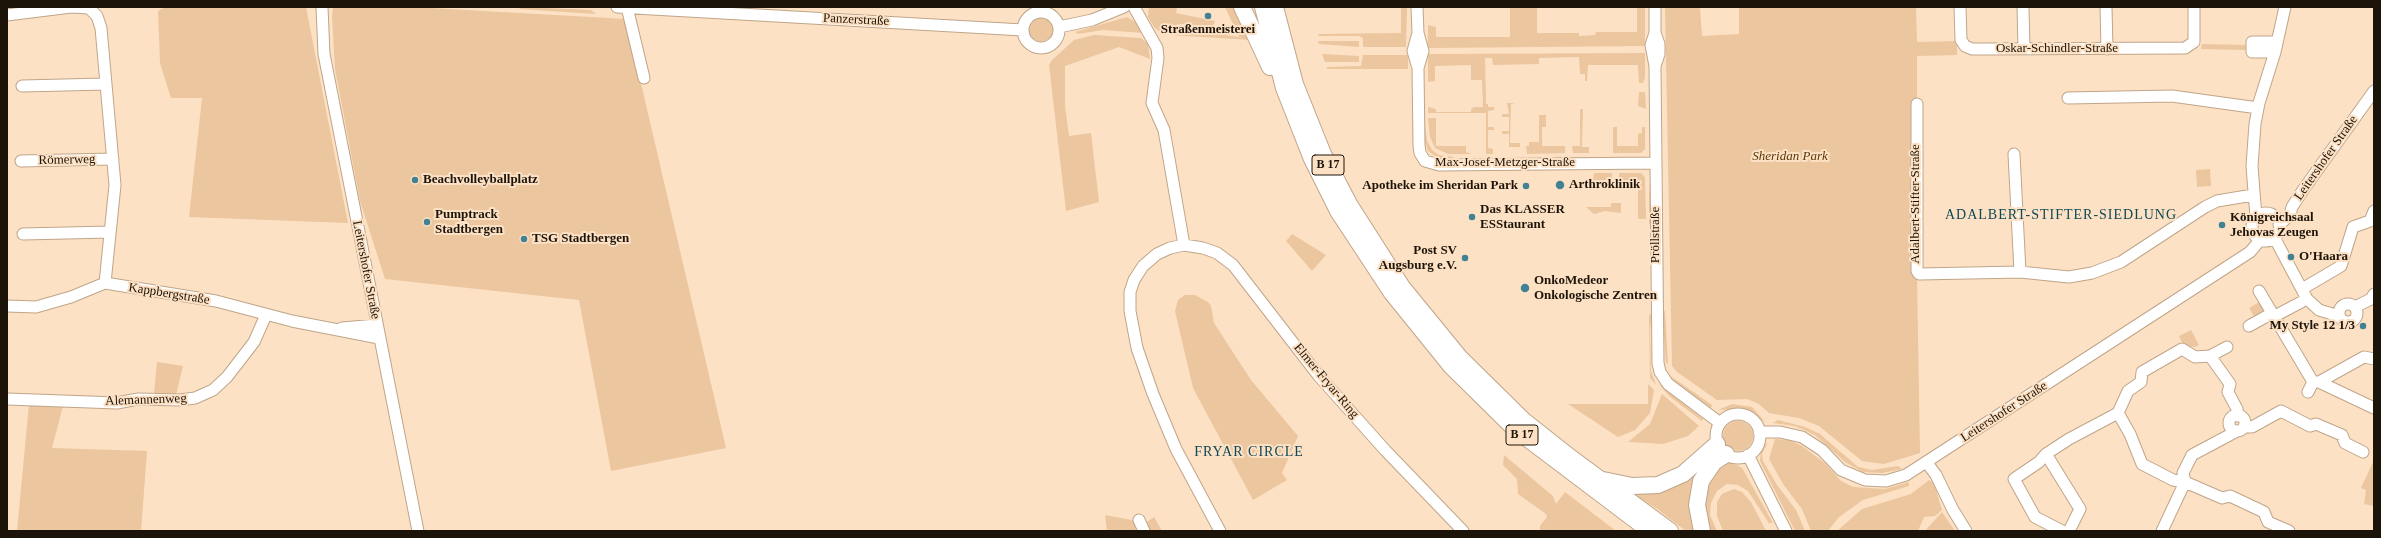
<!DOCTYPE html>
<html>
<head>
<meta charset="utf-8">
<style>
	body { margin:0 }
	#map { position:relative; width:2381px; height:538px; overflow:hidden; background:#fde1c4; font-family:Georgia,serif }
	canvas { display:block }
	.frame { position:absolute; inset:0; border:8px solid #1d1409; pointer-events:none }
</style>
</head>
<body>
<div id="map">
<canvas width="2381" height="538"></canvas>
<div class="frame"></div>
</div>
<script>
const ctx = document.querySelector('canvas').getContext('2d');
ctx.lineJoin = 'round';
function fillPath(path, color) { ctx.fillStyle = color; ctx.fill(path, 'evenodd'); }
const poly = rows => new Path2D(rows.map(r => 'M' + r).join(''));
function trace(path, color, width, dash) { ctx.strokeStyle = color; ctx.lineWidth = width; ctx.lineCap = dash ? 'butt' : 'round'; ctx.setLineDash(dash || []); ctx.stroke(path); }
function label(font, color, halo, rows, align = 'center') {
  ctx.font = font + ' Georgia,serif'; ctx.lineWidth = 4; ctx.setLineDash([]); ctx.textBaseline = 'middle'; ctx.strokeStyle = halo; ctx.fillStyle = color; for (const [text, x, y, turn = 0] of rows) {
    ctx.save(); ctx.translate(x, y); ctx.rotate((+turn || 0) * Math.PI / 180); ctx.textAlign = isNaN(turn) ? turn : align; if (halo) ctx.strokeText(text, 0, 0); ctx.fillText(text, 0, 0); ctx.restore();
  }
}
fillPath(poly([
	[165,7,306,7,348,223,189,217,202,98,171,98,160,63,158,11],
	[333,7,413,7,626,19,726,448,611,471,579,300,385,279,360,201,335,69,332,17],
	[522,7,591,10,596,14,519,9],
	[1149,7,1177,7,1176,13,1215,21,1213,26,1180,24,1172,26,1163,34,1154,27,1148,17],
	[1225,7,1236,7,1250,40,1171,35,1185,29,1239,37],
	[1401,7,1407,7,1406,47,1363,47,1363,38,1359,36,1319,36,1318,34,1401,33],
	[1510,7,1537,7,1537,33,1579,33,1579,36,1595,35,1596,32,1637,32,1637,7,1645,7,1645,46,1428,48,1428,25,1436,27,1436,37,1510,37],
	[1665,7,1700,7,1702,36,1739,34,1739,7,1916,7,1917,42,1957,41,1957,55,1917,56,1917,98,1912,103,1913,273,1917,278,1920,453,1884,464,1862,461,1819,426,1799,418,1769,413,1759,404,1747,399,1717,400,1677,372,1672,366],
	'1028 29a13 13 0 1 1 26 0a13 13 0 1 1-26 0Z',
	[1127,17,1137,23,1143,33,1103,30,1078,34,1075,32],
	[1094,35,1141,38,1148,44,1150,59,1119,47,1065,66,1065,106,1069,136,1091,133,1099,202,1066,211,1049,65,1052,60,1074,40],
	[1318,41,1359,41,1359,47,1319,44],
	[2202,44,2247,45,2247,50,2201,49],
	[1645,53,1645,78,1643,83,1646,83,1639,83,1638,65,1588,65,1587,81,1585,81,1585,74,1580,74,1579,57,1539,58,1539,64,1493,65,1492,58,1485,58,1486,104,1488,104,1488,107,1494,107,1494,110,1488,111,1488,127,1494,127,1494,130,1488,130,1488,148,1493,149,1493,154,1486,154,1486,113,1428,113,1428,107,1436,109,1436,112,1471,112,1471,109,1474,107,1483,107,1482,80,1471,80,1471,65,1435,66,1435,81,1428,82,1428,54],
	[1322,54,1359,56,1359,62,1325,62],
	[1363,55,1408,55,1408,69,1327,69,1327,67,1361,66],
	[1639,92,1645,92,1646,109,1638,106],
	[1507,103,1515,103,1511,104,1510,143,1520,143,1520,147,1509,147,1509,134,1502,134,1502,131,1509,131,1509,117,1502,117,1502,114,1509,114],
	[1580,109,1583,109,1582,147,1589,147,1589,153,1573,153,1572,146,1580,146],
	[1539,115,1546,115,1546,127,1542,127,1542,146,1565,146,1565,153,1527,154,1526,146,1529,146,1529,142,1539,142],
	[1424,118,1427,141,1432,150,1439,155,1453,157,1454,160,1438,158,1428,151,1424,138],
	[1428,118,1436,118,1436,146,1466,146,1466,152,1472,154,1448,154,1435,148,1430,137],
	[1613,127,1617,127,1617,146,1638,146,1638,134,1642,133,1642,127,1645,127,1645,149,1641,153,1613,153],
	[2210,169,2211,186,2197,187,2196,170],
	[1594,173,1612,173,1612,181,1588,181,1588,179,1593,179],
	[1619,173,1641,173,1645,177,1646,219,1638,219,1638,181,1619,181],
	[1649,179,1651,222,1650,224,1649,223],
	[1611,203,1621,203,1621,213,1605,211,1594,214,1586,207,1611,207],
	[1292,234,1326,255,1312,271,1286,241],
	[1185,295,1195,295,1208,302,1211,306,1214,323,1251,380,1298,436,1282,473,1287,480,1253,500,1193,388,1175,311,1178,300],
	[2261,301,2267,311,2255,318,2249,308],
	[1662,311,1665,311,1668,363,1666,364],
	[1650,314,1652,316,1650,328,1651,371,1656,385,1650,378,1649,315],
	[2191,330,2199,345,2195,347,2184,346,2179,336],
	[157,362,183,366,176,395,154,394],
	[1669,375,1712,405,1711,408,1677,384],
	[1658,383,1703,419,1702,421,1669,396],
	[1648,384,1654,390,1650,413,1635,430,1618,437,1568,404,1648,404],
	[1662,394,1699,426,1688,436,1663,444,1628,442,1650,424],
	[29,404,63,406,52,448,147,451,141,531,17,531],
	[1732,404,1752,407,1766,423,1750,411,1743,409,1718,410],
	[1778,420,1805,427,1820,434,1858,467,1872,470,1898,466,1902,469,1882,473,1863,472,1845,462,1815,435,1795,426,1773,423],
	'1723 436a15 15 0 1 1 30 0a15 15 0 1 1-30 0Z',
	[1775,439,1789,440,1802,446,1826,464,1841,481,1853,487,1885,489,1909,482,1909,486,1863,500,1839,517,1828,531,1811,531,1802,509,1783,484,1769,459],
	[1768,442,1762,454,1763,461,1777,485,1796,510,1805,531,1795,531,1760,461,1761,450],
	[1504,455,1553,496,1556,504,1565,492,1616,531,1540,531,1540,526,1547,517,1546,514,1518,494,1517,479,1503,465],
	[1713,457,1696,531,1686,531,1656,508,1628,491],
	[2374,460,2374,506,2364,504,2366,490,2361,488],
	[1731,462,1742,468,1773,523,1769,523,1748,491,1738,485,1727,484,1717,491,1711,503,1710,515,1717,531,1709,531,1704,514,1705,492,1714,471,1725,463],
	[1929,480,1934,483,1942,510,1935,516,1924,517,1918,531,1837,531,1862,509,1911,494],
	[1734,489,1742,492,1751,502,1766,531,1723,531,1717,516,1717,502,1722,494],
	[1942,512,1955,531,1925,531],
	[1105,515,1137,521,1140,531,1107,531],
	[1154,517,1162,531,1149,531,1147,522]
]), '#ebc69e');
const minor = poly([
	[322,7,324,54,418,531],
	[617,7,1023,30],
	[627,7,644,78],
	[1134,7,1157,48,1158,58,1152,103,1164,130,1184,245],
	[1417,7,1418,33,1423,51,1418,68,1419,145,1420,153,1425,161,1439,165,1656,163],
	[1655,7,1655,33,1651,45,1655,66,1658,363,1660,372,1668,384,1720,423],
	[1960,7,1961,40,1965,46,1972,49,1984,49,2185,48,2194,42,2194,7],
	[2023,7,2024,49],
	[2106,7,2107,49],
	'1023 30a18 18 0 1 1 36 0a18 18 0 1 1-36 0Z',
	[7,15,71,7,89,8,97,16,101,28,115,185,105,283],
	[1059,27,1092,20,1124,7],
	[1418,33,1413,51,1418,68],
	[1655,33,1659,44,1659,54,1655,66],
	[2275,52,2252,52,2252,42,2277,42],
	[22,86,106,84],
	[2068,98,2172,96,2258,108],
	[1917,104,1917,271,1919,274,2020,272,2069,277,2092,273,2121,262,2205,207,2217,201,2253,195],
	[2014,154,2020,272],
	[21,161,113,159],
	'2252 227a14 14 0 1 1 28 0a14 14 0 1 1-28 0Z',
	[2256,217,2252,166,2255,124,2259,103,2275,52,2285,7],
	[2279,225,2290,215,2292,207,2303,190,2374,91],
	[23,234,110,232],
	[2274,237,2307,299,2319,310,2339,316],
	[2302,289,2341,266,2353,227,2370,221,2374,211],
	[2259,291,2313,382,2319,382,2374,408],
	'2339 313a9 9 0 1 1 18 0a9 9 0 1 1-18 0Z',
	[7,306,36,307,71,297,105,283,216,301,292,321,379,338],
	[2355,307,2371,299,2374,294],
	[2249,326,2267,316,2273,317,2307,299],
	[342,328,377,325],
	[2210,356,2227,347],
	[2319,382,2364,357,2374,359],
	[2308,392,2313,382],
	[7,399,117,403,138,399,180,400,195,398,213,390,227,377,254,342,266,315],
	[2118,413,2130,434,2142,464,2173,480,2185,482,2222,498,2230,496,2264,512,2268,522,2289,531],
	'1716 436a22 22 0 1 1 44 0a22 22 0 1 1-44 0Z',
	'2229 423a8 8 0 1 1 16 0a8 8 0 1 1-16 0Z',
	[2244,427,2252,427,2281,411,2310,426,2316,424,2342,435,2345,443,2363,452],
	[1759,432,1780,432,1802,437,1822,450,1841,470,1865,480,1886,481,1906,475,2250,252,2261,239],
	[2046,454,2080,509,2069,531],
	[1748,455,1786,531],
	[1927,463,1936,475,1953,510,1966,531],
	[1139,520,1144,531],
	[1220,531,1176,449,1153,394,1137,348,1130,311,1130,292,1134,280,1143,266,1157,254,1170,248,1184,245,1203,248,1217,253,1233,265,1318,375,1385,450,1463,531],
	[2062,531,2035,517,2014,479,2039,462,2046,454,2069,439,2118,413,2128,391,2141,382,2142,372,2182,349,2195,357,2210,356,2230,384,2228,392,2237,409,2238,416],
	[2162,531,2185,482,2183,473,2192,455,2237,431]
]);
const highway = poly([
	[1242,7,1270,67],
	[1263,7,1284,88,1312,159,1338,211,1392,293,1451,366,1515,429,1650,531],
	[1275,7,1295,84,1323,154,1349,204,1402,287,1460,358,1523,420,1571,458,1670,531],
	[1603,480,1632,486,1658,485,1683,474,1717,444],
	[1702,531,1697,505,1701,481,1714,462,1726,454]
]);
trace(minor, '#bfa589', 13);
trace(highway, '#bfa589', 18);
trace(minor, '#fff', 11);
trace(highway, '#fff', 16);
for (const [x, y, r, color] of [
	[1208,16,4,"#408193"],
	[415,180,4,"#408193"],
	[1560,185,5,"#408193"],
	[1526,186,4,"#408193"],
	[1472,217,4,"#408193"],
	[427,222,4,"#408193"],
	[2222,225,4,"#408193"],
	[524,239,4,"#408193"],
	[2291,257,4,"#408193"],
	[1465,258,4,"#408193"],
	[1525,288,5,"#408193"],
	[2363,326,4,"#408193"]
]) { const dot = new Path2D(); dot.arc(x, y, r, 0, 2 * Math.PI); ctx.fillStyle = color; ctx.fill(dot); trace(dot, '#fde1c4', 1.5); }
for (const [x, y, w] of [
	[1328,165,32],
	[1522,435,32]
]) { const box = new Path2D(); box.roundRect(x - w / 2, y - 10, w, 20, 3); ctx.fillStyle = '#fde1c4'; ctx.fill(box); trace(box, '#1d1409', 1); }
label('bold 12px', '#1d1409', null, [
	["B 17",1328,165],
	["B 17",1522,435]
]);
label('13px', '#1d1409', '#fde1c4', [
	["Panzerstraße",856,20,3],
	["Oskar-Schindler-Straße",2057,49],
	["Leitershofer Straße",2326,158,-55],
	["Römerweg",67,160,-1],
	["Max-Josef-Metzger-Straße",1505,163],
	["Adalbert-Stifter-Straße",1916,204,-90],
	["Pröllstraße",1656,235,-90],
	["Leitershofer Straße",366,270,79],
	["Kappbergstraße",169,294,9],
	["Elmer-Fryar-Ring",1326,381,50],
	["Alemannenweg",146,400,-2],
	["Leitershofer Straße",2004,412,-33]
]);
label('bold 13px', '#1d1409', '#fde1c4', [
	["Straßenmeisterei",1208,30,"center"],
	["Beachvolleyballplatz",423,180],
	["Arthroklinik",1569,185],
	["Apotheke im Sheridan Park",1518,186,"right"],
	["Das KLASSER",1480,210],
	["ESStaurant",1480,225],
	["Pumptrack",435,215],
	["Stadtbergen",435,230],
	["Königreichsaal",2230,218],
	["Jehovas Zeugen",2230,233],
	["TSG Stadtbergen",532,239],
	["Post SV",1457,251,"right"],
	["Augsburg e.V.",1457,266,"right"],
	["O'Haara",2299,257],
	["OnkoMedeor",1534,281],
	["Onkologische Zentren",1534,296],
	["My Style 12 1/3",2355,326,"right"]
], 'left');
label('italic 13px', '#593707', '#fde1c4', [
	["Sheridan Park",1790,157]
]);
ctx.letterSpacing = '1px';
label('14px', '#0e4755', '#fde1c4', [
	["ADALBERT-STIFTER-SIEDLUNG",2061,215],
	["FRYAR CIRCLE",1249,452]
]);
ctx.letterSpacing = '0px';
</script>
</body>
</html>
